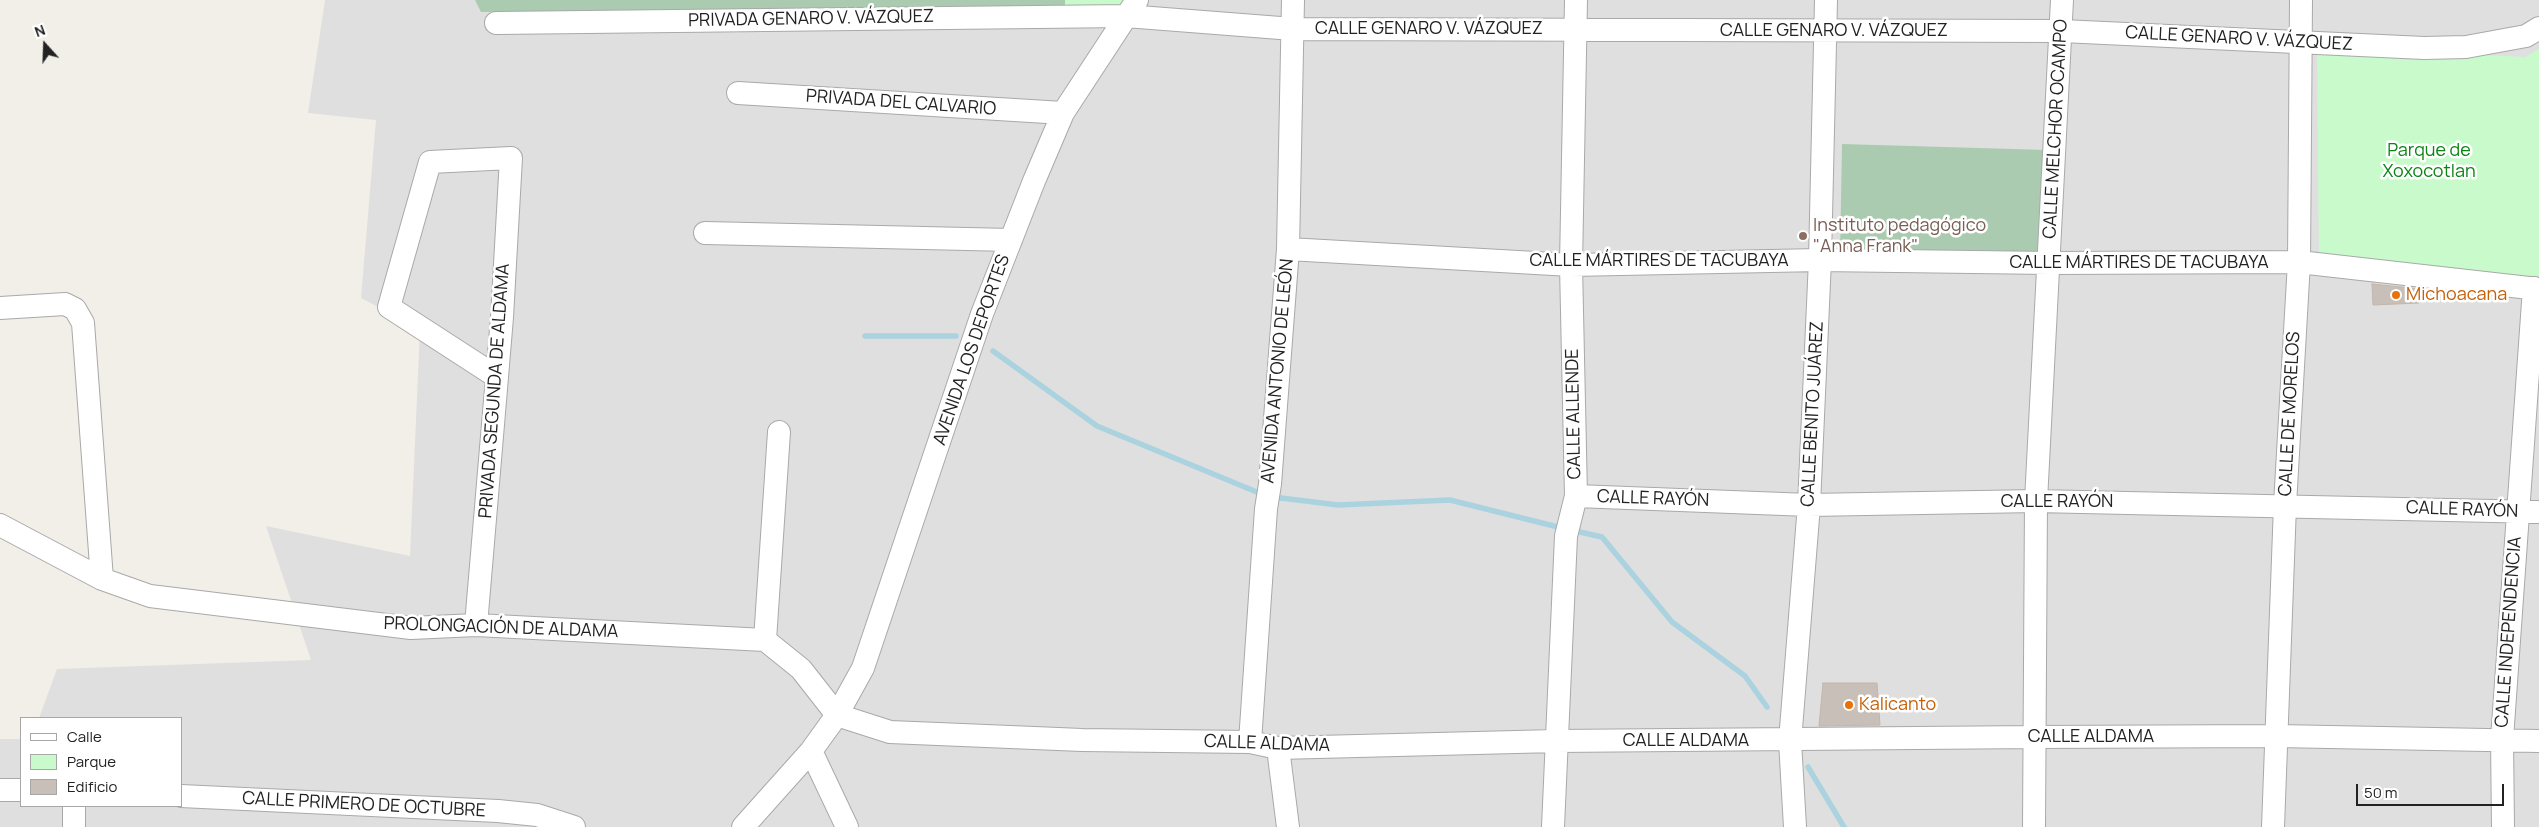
<!DOCTYPE html>
<html>
<head>
<meta charset="utf-8">
<style>
	body { margin:0 }
	#map { position:relative; width:2539px; height:827px; overflow:hidden; background:#f2efe9; font-family:Manrope,sans-serif }
	canvas { display:block }
	.legend { position:absolute; left:20px; top:717px; width:162px; height:90px; box-sizing:border-box; background:#fff; border:1px solid #a7a7a7; margin:0; padding:6px 9px; list-style:none; font-size:15px; color:#222 }
	.legend li { display:flex; align-items:center; gap:10px; height:25px }
	.legend b { width:25px; border:1px solid #a7a7a7 }
	.north { position:absolute; left:20px; top:20px; width:50px; height:50px; -webkit-text-stroke:4px #fff; paint-order:stroke; rotate:340deg; font-size:14px; font-weight:700; line-height:20px; text-align:center; color:#222 }
	.north::after { content:''; display:block; margin:auto; width:18px; height:22px; background:#222; clip-path:polygon(50% 0,100% 100%,50% 72%,0 100%) }
	.scale { position:absolute; left:2356px; top:784px; width:148px; height:22px; box-sizing:border-box; border:2px solid #222; border-top:0; padding-left:6px; font-size:15px; line-height:18px; white-space:nowrap; color:#222; -webkit-text-stroke:4px #fff; paint-order:stroke }
</style>
</head>
<body>
<div id="map">
<canvas width="2539" height="827"></canvas>
<ul class="legend">
<li><b style="height:6px;background:#fff"></b>Calle</li>
<li><b style="height:14px;background:#c8facc"></b>Parque</li>
<li><b style="height:14px;background:#c7bfb8"></b>Edificio</li>
</ul>
<div class="north">N</div>
<div class="scale">50 m</div>
</div>
<script>
const ctx = document.querySelector('canvas').getContext('2d');
ctx.lineJoin = 'round';
function fillPath(path, color) { ctx.fillStyle = color; ctx.fill(path, 'evenodd'); }
const poly = rows => new Path2D(rows.map(r => 'M' + r).join(''));
function trace(path, color, width, dash) { ctx.strokeStyle = color; ctx.lineWidth = width; ctx.lineCap = dash ? 'butt' : 'round'; ctx.setLineDash(dash || []); ctx.stroke(path); }
function label(font, color, halo, rows, align = 'center') {
  ctx.font = font + ' Manrope,sans-serif'; ctx.lineWidth = 5; ctx.setLineDash([]); ctx.textBaseline = 'middle'; ctx.strokeStyle = halo; ctx.fillStyle = color; for (const [text, x, y, turn = 0] of rows) {
    ctx.save(); ctx.translate(x, y); ctx.rotate((+turn || 0) * Math.PI / 180); ctx.textAlign = isNaN(turn) ? turn : align; if (halo) ctx.strokeText(text, 0, 0); ctx.fillText(text, 0, 0); ctx.restore();
  }
}
fillPath(poly([
	[325,0,2539,0,2539,827,0,827,0,739,21,739,21,806,181,806,181,718,39,718,57,669,311,660,266,526,410,556,420,329,361,298,376,120,308,113]
]), '#e0dfdf');
fillPath(poly([
	[475,0,1065,0,1065,6,481,12],
	[1842,144,2047,150,2043,258,1840,255]
]), '#aacbaf');
fillPath(poly([
	[1065,0,1137,0,1126,16,1065,6],
	[2539,49,2539,276,2319,264,2317,52,2421,52,2525,57]
]), '#c8facc');
trace(poly([
	[865,336,956,336],
	[993,351,1097,426,1264,495],
	[1273,497,1338,505,1450,500,1562,528],
	[1571,530,1602,537,1672,622,1745,676,1767,707],
	[1808,767,1844,827]
]), '#aad3df', 5.5);
const building = poly([
	[2372,284,2420,289,2419,303,2373,305,2372,284],
	[1823,683,1877,683,1880,725,1819,726,1823,683]
]);
fillPath(building, '#c7bfb8');
trace(building, '#c4b6ab', 1);
const minor = poly([
	[496,23,1126,16,1293,29,2062,31,2424,48,2466,47,2526,36,2539,28],
	[738,93,1063,113],
	[705,233,1011,240],
	[1288,249,1571,265,1820,260,2050,263,2299,262,2539,289],
	[0,308,65,304,75,309,83,323,102,579],
	[1576,496,1809,505,2036,501,2539,512],
	[0,525,102,579,150,596,411,628,476,625,765,640,801,669,837,715],
	[476,625,497,377,502,317,511,158,430,162,389,307,497,377],
	[765,640,779,432],
	[837,715,890,732,1082,740,1250,742,1278,748,1556,741,2036,737,2277,736,2539,741],
	[1250,742,1266,509,1270,484,1288,249,1293,0],
	[1278,748,1288,827],
	[811,751,847,827],
	[0,790,21,790],
	[181,796,498,811,537,815,574,827],
	[74,827,74,806],
	[743,827,811,751,837,715,863,668,982,314,1034,181,1063,113,1137,0],
	[1553,827,1566,536,1576,496,1571,265,1576,0],
	[1795,827,1790,741,1809,505,1820,260,1826,0],
	[2034,827,2036,501,2062,0],
	[2273,827,2285,505,2299,262,2301,0],
	[2503,827,2502,739,2534,288]
]);
trace(minor, '#a9a9a9', 24);
trace(minor, '#fff', 22);
for (const [x, y, r, color] of [
	[1803,236,5,"#8d6e63"],
	[2396,295,5,"#e8710a"],
	[1849,705,5,"#e8710a"]
]) { const dot = new Path2D(); dot.arc(x, y, r, 0, 2 * Math.PI); ctx.fillStyle = color; ctx.fill(dot); trace(dot, '#fff', 2); }
label('18px', '#222', '#fff', [
	["PRIVADA GENARO V. VÁZQUEZ",811,19,-1],
	["CALLE GENARO V. VÁZQUEZ",1429,29],
	["CALLE GENARO V. VÁZQUEZ",1834,31],
	["CALLE GENARO V. VÁZQUEZ",2239,39,3],
	["PRIVADA DEL CALVARIO",901,103,4],
	["CALLE MELCHOR OCAMPO",2056,129,-87],
	["CALLE MÁRTIRES DE TACUBAYA",1659,261],
	["CALLE MÁRTIRES DE TACUBAYA",2139,263],
	["AVENIDA LOS DEPORTES",972,350,-71],
	["AVENIDA ANTONIO DE LEÓN",1278,371,-85],
	["PRIVADA SEGUNDA DE ALDAMA",495,391,-86],
	["CALLE ALLENDE",1574,414,-91],
	["CALLE BENITO JUÁREZ",1813,414,-87],
	["CALLE DE MORELOS",2290,414,-87],
	["CALLE RAYÓN",1653,499,2],
	["CALLE RAYÓN",2057,502],
	["CALLE RAYÓN",2462,510,2],
	["PROLONGACIÓN DE ALDAMA",501,628,2],
	["CALLE INDEPENDENCIA",2509,632,-86],
	["CALLE ALDAMA",2091,737],
	["CALLE ALDAMA",1686,741],
	["CALLE ALDAMA",1267,744,2],
	["CALLE PRIMERO DE OCTUBRE",364,805,3]
]);
label('18px', '#0c8416', '#fff', [
	["Parque de",2429,151],
	["Xoxocotlan",2429,172]
]);
label('18px', '#785e54', '#fff', [
	["Instituto pedagógico",1813,226],
	["\"Anna Frank\"",1813,247]
], 'left');
label('18px', '#c56008', '#fff', [
	["Michoacana",2406,295],
	["Kalicanto",1859,705]
], 'left');
</script>
</body>
</html>
